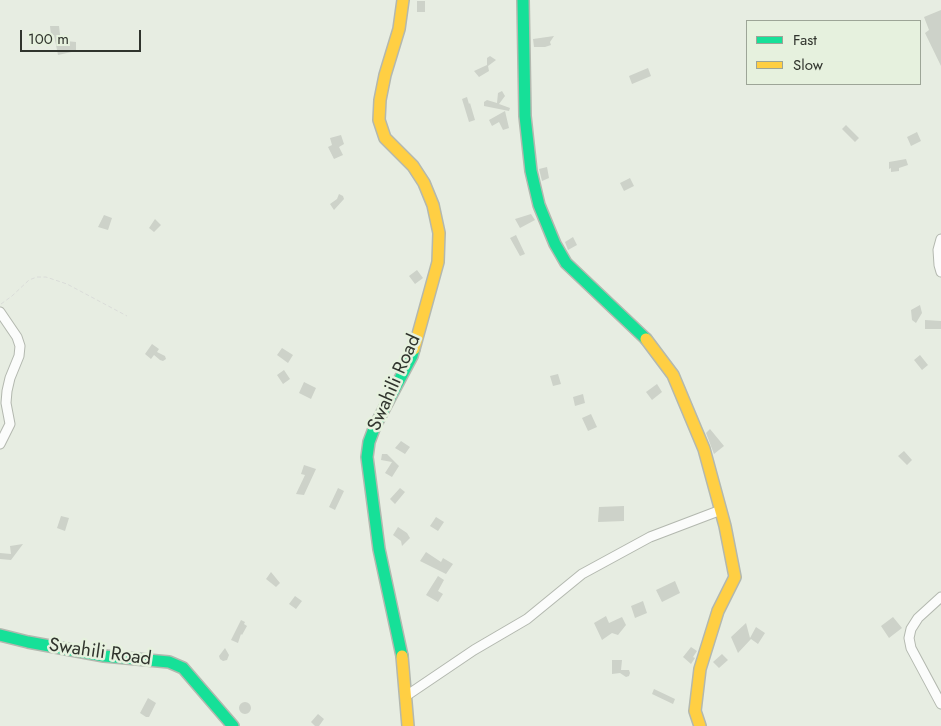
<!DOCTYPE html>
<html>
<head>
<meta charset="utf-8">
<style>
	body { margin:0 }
	#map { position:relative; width:941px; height:726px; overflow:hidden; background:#e7ede2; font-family:Jost,sans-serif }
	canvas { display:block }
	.legend { position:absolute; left:746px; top:20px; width:175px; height:65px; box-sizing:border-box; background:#e6f1de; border:1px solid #9da597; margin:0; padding:6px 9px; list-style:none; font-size:15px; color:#30342d }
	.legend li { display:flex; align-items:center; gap:10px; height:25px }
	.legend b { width:25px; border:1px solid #9da597 }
	.scale { position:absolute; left:20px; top:30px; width:121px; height:22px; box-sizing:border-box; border:2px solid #30342d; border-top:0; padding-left:6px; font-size:15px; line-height:18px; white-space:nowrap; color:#30342d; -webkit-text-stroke:4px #e6f1de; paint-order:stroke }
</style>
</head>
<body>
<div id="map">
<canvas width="941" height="726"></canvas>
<ul class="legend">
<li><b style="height:6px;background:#16e098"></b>Fast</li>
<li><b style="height:6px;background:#ffcf43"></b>Slow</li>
</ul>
<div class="scale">100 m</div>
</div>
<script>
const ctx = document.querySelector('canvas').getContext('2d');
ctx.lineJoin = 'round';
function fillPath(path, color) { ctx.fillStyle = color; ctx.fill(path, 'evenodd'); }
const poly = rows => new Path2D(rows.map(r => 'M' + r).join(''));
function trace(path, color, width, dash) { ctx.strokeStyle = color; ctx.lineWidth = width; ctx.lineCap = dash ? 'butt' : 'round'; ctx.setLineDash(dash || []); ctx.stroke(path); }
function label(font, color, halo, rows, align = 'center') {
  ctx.font = font + ' Jost,sans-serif'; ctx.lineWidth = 5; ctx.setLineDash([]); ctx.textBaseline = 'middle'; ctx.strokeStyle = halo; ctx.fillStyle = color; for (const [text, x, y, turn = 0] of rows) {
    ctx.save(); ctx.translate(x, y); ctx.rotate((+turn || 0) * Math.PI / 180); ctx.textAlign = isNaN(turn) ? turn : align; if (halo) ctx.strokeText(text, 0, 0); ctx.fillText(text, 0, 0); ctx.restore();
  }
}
fillPath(poly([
	[417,1,425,1,425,12,417,12],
	[941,10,941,66,925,33,929,30,924,17],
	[50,26,59,26,61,43,66,41,76,42,76,51,58,55,54,35,51,35],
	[554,36,550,42,551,45,545,47,534,47,533,39],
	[490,56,496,60,488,66,489,71,479,77,474,71,487,65,487,58],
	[648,68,651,76,632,84,629,76],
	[502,91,505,96,499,104,510,108,509,111,484,106,484,102,487,100,497,103,498,93],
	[467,97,469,104,470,103,475,120,469,122,462,99],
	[505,111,509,128,503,130,499,122,492,126,489,120],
	[846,125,859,138,855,142,842,129],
	[917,132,921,141,911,146,907,137],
	[341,135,344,144,339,147,343,155,334,159,328,147,332,145,330,138],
	[906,159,908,165,899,168,899,171,891,172,891,168,889,169,889,162],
	[547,167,549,178,542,181,539,169],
	[630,178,634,186,624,191,620,183],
	[339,194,343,196,344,199,334,210,330,204,337,199],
	[531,214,535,220,520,228,515,219],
	[104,215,112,218,108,230,98,227],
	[155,219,161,225,154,232,149,228],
	[516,235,525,254,520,256,510,238],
	[573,237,577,245,568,250,565,242],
	[417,270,423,278,415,284,409,276],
	[920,305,922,313,916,323,912,320,911,310],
	[925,320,941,321,941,329,925,329],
	[152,344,159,349,157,352,165,356,166,359,163,361,160,360,154,355,151,359,145,354],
	[282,348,293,355,288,363,277,355],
	[920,355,928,365,922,370,914,360],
	[284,370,290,379,283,384,277,375],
	[558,374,561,384,553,386,550,376],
	[304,382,316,388,311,399,299,393],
	[657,384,662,392,652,400,646,392],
	[583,394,585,403,575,406,573,397],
	[591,414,597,427,588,431,582,418],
	[710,429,724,446,714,454,706,433],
	[401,441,410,447,405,454,395,448],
	[904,451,912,460,907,465,898,456],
	[382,454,387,454,399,466,392,477,385,473,392,462,381,460],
	[304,465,316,469,304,495,296,494,305,475,301,474],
	[338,488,344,491,335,510,329,507],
	[400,488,405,492,395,504,390,499],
	[624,506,624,521,598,522,599,507],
	[61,516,69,518,65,531,57,528],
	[436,517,444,522,438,531,430,526],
	[398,527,407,533,410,538,402,546,401,541,393,535],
	[23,544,11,560,0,559,0,553,11,554,10,546],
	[426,552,441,562,443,558,453,564,446,574,420,561],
	[271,572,280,583,276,587,266,579],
	[438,576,444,580,438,591,443,594,438,602,426,595],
	[675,581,680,593,662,602,656,590],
	[295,596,302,601,296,609,289,604],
	[643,601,647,613,635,618,631,606],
	[606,616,609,623,622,617,626,625,618,635,612,633,602,640,594,623],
	[893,617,902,628,889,638,881,626],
	[241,620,245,622,244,624,247,626,242,635,241,634,238,643,231,640],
	[746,623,750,638,756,627,765,633,758,644,751,639,738,653,731,637],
	[691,647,697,651,693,657,695,658,691,664,683,657],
	[225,648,229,655,227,660,223,661,220,659,219,656],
	[722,654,728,660,719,668,713,662],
	[612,660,622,660,621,670,629,670,630,673,629,676,626,677,620,673,612,674],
	[654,689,675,699,673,704,652,694],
	[148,698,156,703,149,717,146,717,140,713],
	'239 708a6 6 0 1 1 12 0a6 6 0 1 1-12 0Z',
	[318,714,324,719,319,726,315,726,311,722]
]), '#cdd2c9');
const street = poly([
	[941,239,938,250,939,265,941,272],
	[0,312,17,337,20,346,19,356,10,378,7,391,6,403,10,424,0,444],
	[941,597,918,618,911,629,909,638,911,648,941,704],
	[406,696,474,650,527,619,582,574,650,537,721,510]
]);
const fast = poly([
	[523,0,525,116,531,171,539,205,555,244,566,263,646,339],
	[0,635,28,642,104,656,169,662,183,668,233,726],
	[402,656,379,549,367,457,369,442,375,426,412,356,414,349]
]);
const slow = poly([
	[403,0,399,29,385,75,380,100,379,120,385,138,413,166,424,183,433,205,439,233,438,262,414,349],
	[646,339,673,375,704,449,725,526,735,577,718,611,700,669,695,711,700,726],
	[402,656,408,726]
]);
trace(street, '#b3b8af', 11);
trace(fast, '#b3b8af', 14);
trace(slow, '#b3b8af', 14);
trace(poly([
	[1,304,12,296,29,280,37,277,46,277,67,284,127,316]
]), '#dadcd9', 1, [4, 2.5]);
trace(street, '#fbfcfb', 9);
trace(fast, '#16e098', 11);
trace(slow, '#ffcf43', 11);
label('19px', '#30342d', '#e6f1de', [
	["Swahili Road",395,383,-66],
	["Swahili Road",100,653,8]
]);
</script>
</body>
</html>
